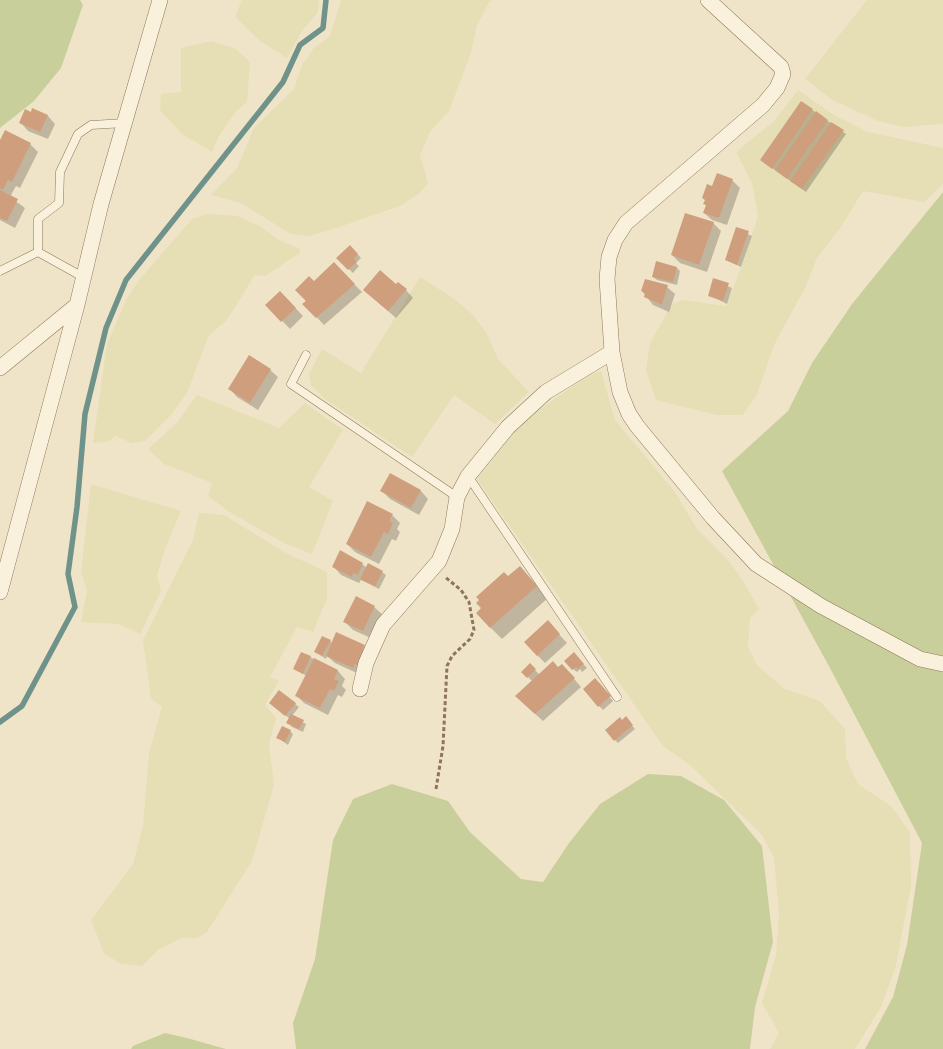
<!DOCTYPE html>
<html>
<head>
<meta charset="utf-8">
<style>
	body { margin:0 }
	canvas { display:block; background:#f0e4c8 }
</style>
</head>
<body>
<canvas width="943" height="1049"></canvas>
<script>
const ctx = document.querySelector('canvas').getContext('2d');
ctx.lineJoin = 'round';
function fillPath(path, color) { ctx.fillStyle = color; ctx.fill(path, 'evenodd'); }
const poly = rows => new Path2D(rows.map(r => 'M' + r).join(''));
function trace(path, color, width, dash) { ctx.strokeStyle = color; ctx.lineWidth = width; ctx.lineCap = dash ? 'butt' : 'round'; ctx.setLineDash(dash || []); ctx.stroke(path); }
fillPath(poly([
	[242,0,319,0,318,12,302,31,287,58,260,41,235,17],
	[341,0,494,0,490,1,477,25,470,56,449,111,430,132,420,155,428,183,419,194,400,206,333,229,310,236,291,234,241,203,211,195,237,168,254,128,294,89,302,65,313,49,330,36],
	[867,0,943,0,943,124,903,127,878,121,832,100,805,79],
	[212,41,236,49,250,62,247,102,237,110,219,136,212,152,182,134,160,110,161,94,181,92,181,48],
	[798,90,834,115,868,132,943,148,943,184,924,202,863,191,841,227,817,258,805,288,775,343,757,394,743,415,717,415,656,400,646,370,650,343,672,304,683,300,726,306,744,260,758,216,752,183,736,152,774,121],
	[206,214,237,216,260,226,279,240,300,249,300,253,265,276,255,275,227,320,209,335,187,393,172,414,145,441,131,443,116,436,107,442,93,443,107,344,126,300,140,279,192,219],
	[420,277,453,298,472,314,486,332,498,359,529,392,495,424,454,395,412,457,325,399,311,385,309,374,322,349,361,373],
	[601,371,615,420,675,492,697,529,729,561,744,582,759,609,750,618,748,647,757,665,785,689,820,701,845,729,846,758,858,784,891,806,910,832,911,886,896,965,881,1007,855,1049,770,1049,779,1033,762,1003,776,955,779,914,774,858,762,835,690,765,663,746,477,479,522,422,587,376],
	[197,395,279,428,305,403,343,430,309,487,333,501,312,554,284,543,228,511,208,496,212,483,164,464,148,449,177,423],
	[91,484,181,511,165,549,157,575,161,591,140,634,119,624,81,622,87,590,81,572],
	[199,513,224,515,284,552,327,572,327,599,313,632,297,627,270,677,279,681,265,705,276,718,269,744,274,785,252,861,207,932,197,938,182,938,159,949,142,966,121,964,104,953,91,920,133,864,143,826,149,753,162,707,151,699,143,641,193,540]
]), '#e6deb5');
fillPath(poly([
	[0,0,80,0,83,5,61,68,34,101,0,128],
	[943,192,943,1049,865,1049,893,997,907,945,922,843,831,670,722,471,788,411,812,363,852,304],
	[648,774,681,776,724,800,762,846,773,942,755,1007,750,1049,296,1049,293,1023,315,959,333,840,353,799,392,784,448,801,470,832,521,879,543,882,569,843,600,804],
	[165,1033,187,1038,226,1049,131,1049,133,1046]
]), '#c9cf9b');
fillPath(poly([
	[801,102,846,134,806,192,765,163],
	[33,110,48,116,55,124,48,139,28,131,21,123],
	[0,143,30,144,38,152,20,188,16,186,10,197,25,208,15,228,0,220],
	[732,180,740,188,727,225,712,220,704,213,707,206,705,204,713,187],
	[713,223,721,231,707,272,680,263,672,255],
	[737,229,752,236,741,267,726,260],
	[350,246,361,258,356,263,359,266,353,273,338,258],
	[334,264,362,292,324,325,304,304,314,282],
	[677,268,680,271,677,285,657,280,653,277],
	[714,280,732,288,727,304,709,295],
	[396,286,406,290,413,298,396,318,373,298],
	[667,287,675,294,669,312,653,305,642,291],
	[288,300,303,316,290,329,267,305],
	[270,370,278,377,258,410,237,397,230,389],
	[391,475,421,491,428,499,419,515,390,499,382,491],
	[368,503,392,515,400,523,397,529,400,532,396,541,392,539,379,564,355,552,347,544],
	[362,564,367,568,382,572,386,575,379,589,361,580,359,583,341,575,334,567],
	[520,567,548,598,502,639,490,627,508,578],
	[374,607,382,614,371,638,353,630,345,622],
	[555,630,567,643,545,663,537,655],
	[330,641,333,644,364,646,372,654,361,675,335,663,327,656,326,659,316,652],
	[302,653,338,671,345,679,342,686,346,690,342,697,338,695,328,715,304,703,297,696,307,676,294,669],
	[574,654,587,668,582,672,580,669,577,672,573,669],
	[530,665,540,675,558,668,569,673,581,687,543,721,524,704,532,681,523,672],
	[598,684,613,701,603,710,584,690],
	[280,692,299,707,292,716,306,724,303,732,292,727,288,723,290,719,274,706],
	[622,721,629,722,635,729,618,743,615,740],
	[290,731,293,734,288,745,278,738]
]), '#0003');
trace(poly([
	[0,722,22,706,75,607,68,574,77,507,85,414,106,328,126,280,283,82,300,45,323,28,326,0]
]), '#6f938a', 5.5);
fillPath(poly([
	[801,101,813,109,772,169,760,160],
	[32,108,48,115,40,132,19,123,25,109,31,112],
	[816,111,828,120,787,179,775,170],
	[831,122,844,130,802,189,790,181],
	[5,130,31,143,12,182,8,180,3,190,0,188,0,140],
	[717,173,733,179,719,218,703,213,706,205,703,204,705,200,702,198,707,184,712,186],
	[0,190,18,199,7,221,0,218],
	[685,213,714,222,699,265,671,255],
	[736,227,749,231,737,265,725,260],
	[350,245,358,254,354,259,357,262,348,270,336,258],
	[656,261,677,267,673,282,652,277],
	[334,262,355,284,316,318,302,304,306,301,295,290,309,276,314,281],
	[380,270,396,284,398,282,407,289,388,311,363,290],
	[713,278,729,283,723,301,708,296],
	[645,279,668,285,662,305,644,297,645,293,641,291],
	[280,291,296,308,281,322,265,305],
	[249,355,271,369,250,403,228,389],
	[390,473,421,490,411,508,380,491],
	[367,501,393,514,389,521,393,523,388,534,384,532,371,557,346,544],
	[340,550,363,563,358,575,353,573,352,577,332,567],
	[368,563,383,571,375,586,360,579],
	[520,566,537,586,490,628,476,613,481,608,476,603,479,600,476,597,504,572,508,576],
	[356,596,375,606,363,631,343,622],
	[548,620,560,634,537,656,524,642],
	[336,632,365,645,362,650,365,652,359,666,355,664,353,668,326,656],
	[322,636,331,640,322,656,314,652],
	[301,652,311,656,303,674,293,669],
	[574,652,584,664,578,669,576,667,572,670,564,661],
	[314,658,338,670,334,679,339,681,334,691,330,689,320,708,295,696],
	[553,661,558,667,562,664,575,678,535,714,515,696],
	[530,663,536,669,527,678,521,672],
	[595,678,611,696,598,707,583,689],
	[279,690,296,703,285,716,269,703],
	[291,714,304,720,299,729,286,723],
	[626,716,633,725,614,741,605,730,620,717,622,720],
	[282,726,291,730,285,742,276,738]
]), '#cf9f7d');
const lane = poly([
	[0,271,38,252],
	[83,277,38,252,38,219,59,203,60,172,78,134,91,125,125,123],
	[306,355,291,384,457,497],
	[468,476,617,697]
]);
const street = poly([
	[708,0,781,67,783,74,777,88,763,105,626,223,615,240,609,257,607,279,612,352,620,392,629,414,637,426,713,518,756,564,821,606,920,659,943,664],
	[0,368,77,305],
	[0,592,77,305,101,204,160,0],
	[360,689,366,663,383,625,439,561,452,529,457,497,468,476,508,427,546,392,612,352]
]);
trace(lane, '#8d765c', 9);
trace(street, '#8d765c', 16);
trace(poly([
	[436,789,443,746,447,666,452,656,470,639,474,630,469,602,461,590,445,577]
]), '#8d765c', 3, [4, 2.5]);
trace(lane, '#faf1dc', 8);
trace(street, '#faf1dc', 15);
</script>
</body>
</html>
